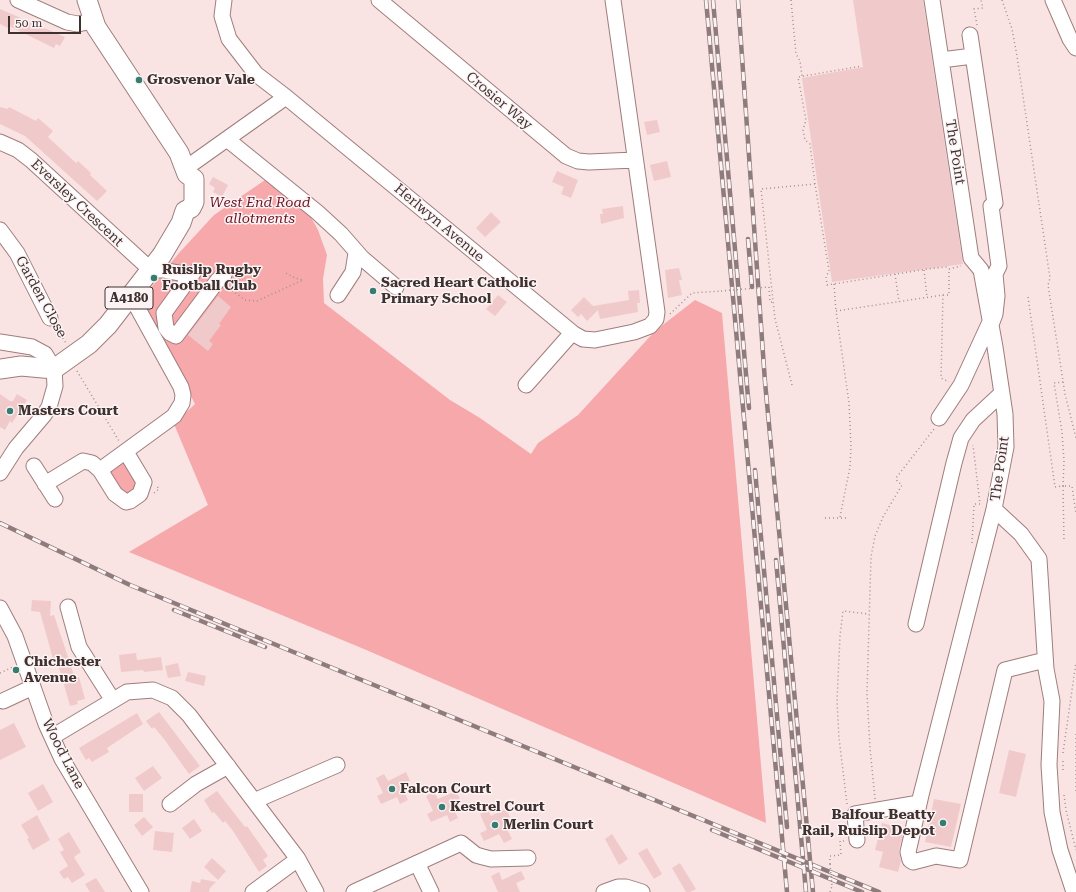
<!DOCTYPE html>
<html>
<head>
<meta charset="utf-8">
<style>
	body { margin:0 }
	#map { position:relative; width:1076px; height:892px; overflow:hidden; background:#fae3e3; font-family:"Roboto Serif",serif }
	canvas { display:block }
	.scale { position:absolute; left:8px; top:16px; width:73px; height:18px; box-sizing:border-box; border:2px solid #403131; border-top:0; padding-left:5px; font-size:12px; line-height:14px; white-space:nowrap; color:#403131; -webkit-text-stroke:3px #fcf4f4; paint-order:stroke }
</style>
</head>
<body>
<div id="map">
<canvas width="1076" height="892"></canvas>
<div class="scale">50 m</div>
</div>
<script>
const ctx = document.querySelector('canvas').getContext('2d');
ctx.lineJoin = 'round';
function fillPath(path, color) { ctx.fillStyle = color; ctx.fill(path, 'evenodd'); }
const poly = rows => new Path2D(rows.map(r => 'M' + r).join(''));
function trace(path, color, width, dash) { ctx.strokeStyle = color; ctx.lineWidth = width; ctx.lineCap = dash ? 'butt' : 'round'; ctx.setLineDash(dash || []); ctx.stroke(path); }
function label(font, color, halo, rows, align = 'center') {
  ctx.font = font + ' "Roboto Serif",serif'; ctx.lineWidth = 3; ctx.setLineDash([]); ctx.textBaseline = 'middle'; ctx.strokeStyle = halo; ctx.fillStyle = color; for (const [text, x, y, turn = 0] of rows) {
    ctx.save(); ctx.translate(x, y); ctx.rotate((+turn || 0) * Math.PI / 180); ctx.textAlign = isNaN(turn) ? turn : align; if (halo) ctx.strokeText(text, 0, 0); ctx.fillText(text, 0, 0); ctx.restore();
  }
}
fillPath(poly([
	[265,180,308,212,318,230,327,255,323,279,324,303,450,400,480,418,531,454,538,443,578,415,655,331,695,300,722,313,766,823,364,649,129,552,208,505,174,424,195,404,141,300,179,253,214,215],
	[126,452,143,478,130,501,100,470]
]), '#f6a8ab');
fillPath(poly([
	[853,0,923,0,963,264,832,282,802,78,863,67],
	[0,9,65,37,60,46,56,44,54,48,9,26,8,28,0,24],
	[0,107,8,109,9,107,36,121,38,118,53,131,48,137,76,163,78,161,91,173,90,175,107,191,97,201,25,136,0,124],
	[657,120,660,132,647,135,644,122],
	[667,161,671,177,654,181,650,165],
	[557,171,578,180,571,198,561,194,564,187,552,182],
	[213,177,228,185,222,197,213,192,215,188,209,184],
	[623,206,624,218,601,224,600,214,603,214,602,209],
	[491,212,501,222,485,237,476,228],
	[679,268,682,280,679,280,682,295,668,298,665,270],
	[639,290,640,303,637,303,638,312,600,319,598,310,587,321,581,314,578,317,571,310,584,297,593,306,629,300,628,291],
	[498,295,507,302,495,316,486,309],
	[218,296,231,307,219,324,221,325,209,341,213,344,208,351,188,335],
	[0,394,10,401,13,401,17,394,27,400,12,423,10,421,5,430,0,427],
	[32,600,51,601,50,616,54,615,75,678,79,677,85,699,77,701,78,704,70,706,61,674,56,659,53,659,40,612,31,611],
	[136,653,137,660,161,657,163,670,144,672,143,670,121,672,119,655],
	[178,663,181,676,168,678,165,666],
	[188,672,206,676,204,686,185,681],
	[159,712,200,766,189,774,164,739,154,727,152,729,146,721],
	[137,713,143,724,107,748,109,752,92,762,89,758,86,760,79,748],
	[14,723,26,747,0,760,0,730],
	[1009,750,1026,754,1016,797,999,793],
	[153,766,162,778,144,791,135,778],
	[406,772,410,781,401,785,408,800,400,804,397,797,381,804,377,796,383,793,376,778,384,774,388,781],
	[43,784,53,802,38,811,28,793],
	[217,791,245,827,247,826,268,856,263,860,267,866,259,872,233,831,225,821,223,823,214,812,212,813,204,800],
	[456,791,460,799,451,803,458,818,450,822,447,815,431,822,427,814,433,811,426,796,434,792,438,799],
	[129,794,143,794,143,812,129,812],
	[934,799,961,804,951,847,925,842],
	[506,809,510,817,503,821,512,839,504,843,499,834,484,841,480,833,487,830,480,814,488,810,491,816],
	[37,815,50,840,33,850,27,839,29,838,21,825],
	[144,817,153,827,142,836,134,825],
	[194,819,202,831,190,839,182,828],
	[882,823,904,829,899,850,901,861,898,872,879,867,883,852,875,850],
	[155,831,174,833,172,852,153,850],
	[69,832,81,852,74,857,85,875,72,883,68,877,64,879,59,872,68,866,60,852,64,850,58,839],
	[612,834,628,859,619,865,605,839],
	[647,848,662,874,654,879,638,853],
	[212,858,226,871,218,880,204,867],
	[680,863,696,889,690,892,686,892,672,868],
	[521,871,525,879,516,883,520,892,498,892,491,876,499,872,502,880],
	[96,878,105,892,90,892,85,884],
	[201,879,216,882,210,888,209,892,190,892,192,881,200,883]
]), '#f0cacb');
const minor = poly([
	[18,0,67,22,78,24,93,21],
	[224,0,222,16,229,39,256,74,286,97],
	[379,0,566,156,578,161,589,162,635,160],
	[932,0,971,258,981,270,995,347,1005,414,1006,447,994,509,921,795,908,852,910,860,913,862,936,856,960,860,1005,670,1045,660],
	[1053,0,1070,39,1076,48],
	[941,60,973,56],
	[228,140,317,212,341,234,362,258,396,287],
	[0,142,18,150,31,160,151,270,163,270,184,274,189,279],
	[186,168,286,97,574,334,583,339,595,340,634,332,650,326,656,319,657,312,613,0],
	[0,230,17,253,50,318],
	[193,273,164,313,166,328,170,333,176,336,218,280,224,275],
	[338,295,353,272,356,253],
	[0,342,32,347,45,354,54,369,55,386,49,407,44,415,16,448,0,473],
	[526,385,572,333],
	[939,418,961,385,990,322,992,322,995,314,997,296,995,274,999,266,991,206,995,203,970,35],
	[126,452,144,482,140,494,130,501,126,502,115,494,100,470,174,416,182,403,183,395,181,387,131,296],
	[34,466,55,499],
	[45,484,83,461,92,463,100,470],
	[994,509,1021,534,1039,559,1046,669,1052,701,1049,765,1052,812,1060,850,1074,892],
	[68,607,79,647,112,699],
	[0,608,15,636,46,724,62,759,141,892],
	[916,624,954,463,961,438,973,420,1001,394],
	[3,701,33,687],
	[52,737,127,692,153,690,172,698,189,715,298,859,316,892],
	[254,801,337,765],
	[170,804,196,784,228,766],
	[857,840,855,814,919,803],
	[417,863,431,892],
	[253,892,298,859],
	[354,892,461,843,476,855,483,857,491,859,528,858],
	[604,892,618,887,626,887,642,892]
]);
const major = poly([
	[87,0,96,27,179,153,187,174,194,179,194,202,191,208,185,211],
	[0,369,21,366,54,369,89,344,108,325,162,255,181,223,185,211]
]);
trace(minor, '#9f7d7d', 17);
trace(major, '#9f7d7d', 21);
trace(poly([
	[791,0,796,54,800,61,802,76],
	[1002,0,1012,29,1017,56,1050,278,1048,285,1065,394,1076,438],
	[977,25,974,9,983,8,981,0],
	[815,184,810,144,805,140,803,130,806,120,798,77,862,66],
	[924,270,927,297],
	[895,274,899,302],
	[834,284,836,311],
	[769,287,770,302,772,302],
	[229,288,245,300,257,301,303,280,295,278,284,272],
	[943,295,949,295,949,269],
	[1028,297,1055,487,1063,486,1064,461,1062,432,1054,383,1063,382],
	[670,314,692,293,721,291],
	[56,328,66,343],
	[77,371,119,441],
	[792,385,775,319,761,189,815,184,829,271,826,277,827,285,928,269,946,267,949,269,961,266],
	[1063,486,1064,541],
	[1065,486,1072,486,1076,514],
	[154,493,159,489,156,485],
	[840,517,850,467,851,446,849,403,836,311,943,295,941,378,949,382],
	[825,518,847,518],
	[972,543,974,504,980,504,973,445],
	[0,673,13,667],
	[1076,734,1076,791],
	[1063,753,1076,662],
	[1063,761,1063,771],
	[1064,795,1066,810,1076,850],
	[875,799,870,748,867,693,871,557,875,536,883,517,902,485,897,481,896,478,934,429],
	[847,804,839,738,837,701,840,636,843,611,869,614],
	[830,864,830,856,841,855,840,841,845,841],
	[830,892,832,886]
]), '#a49191', 1.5, [1, 3]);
trace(minor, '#fff', 15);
trace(major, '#fff', 19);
const rail = poly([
	[706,0,787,892],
	[713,0,749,408],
	[738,0,765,382,813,892],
	[748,239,752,287],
	[755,470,787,827],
	[0,523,130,585,879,892],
	[776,560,806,892],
	[174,610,265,647],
	[712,830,862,892]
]);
trace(rail, '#8e7c7c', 4.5);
trace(rail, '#fcf4f4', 3, [9]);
trace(poly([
	[721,291,769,287],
	[830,864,832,886]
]), '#a49191', 1.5, [1, 3]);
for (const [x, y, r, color] of [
	[139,80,4,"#377c70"],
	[154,278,4,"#377c70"],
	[373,291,4,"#377c70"],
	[10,411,4,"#377c70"],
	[16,670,4,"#377c70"],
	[392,789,4,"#377c70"],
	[442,807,4,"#377c70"],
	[943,823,4,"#377c70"],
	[495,825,4,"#377c70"]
]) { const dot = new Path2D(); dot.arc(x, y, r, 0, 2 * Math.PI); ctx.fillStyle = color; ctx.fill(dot); trace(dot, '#fcf4f4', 1.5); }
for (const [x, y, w] of [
	[129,298,48]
]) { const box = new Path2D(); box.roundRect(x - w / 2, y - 11, w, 22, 3); ctx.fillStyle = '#fcf4f4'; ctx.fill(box); trace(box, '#403131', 1); }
label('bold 13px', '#403131', null, [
	["A4180",129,298]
]);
label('bold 14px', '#403131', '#fcf4f4', [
	["Grosvenor Vale",147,80],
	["Ruislip Rugby",162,270],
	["Football Club",162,286],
	["Sacred Heart Catholic",381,283],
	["Primary School",381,299],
	["Masters Court",18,411],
	["Chichester",24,662],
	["Avenue",24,678],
	["Falcon Court",400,789],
	["Kestrel Court",450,807],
	["Balfour Beatty",935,815,"right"],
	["Rail, Ruislip Depot",935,831,"right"],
	["Merlin Court",503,825]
], 'left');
label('14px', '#403131', '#fcf4f4', [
	["Crosier Way",499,101,40],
	["The Point",955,152,81],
	["Eversley Crescent",77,203,43],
	["Herlwyn Avenue",439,223,40],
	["Garden Close",41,297,61],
	["The Point",1000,469,-82],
	["Wood Lane",63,754,63]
]);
label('italic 14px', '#6d1424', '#fcf4f4', [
	["West End Road",260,203],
	["allotments",260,219]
]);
</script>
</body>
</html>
